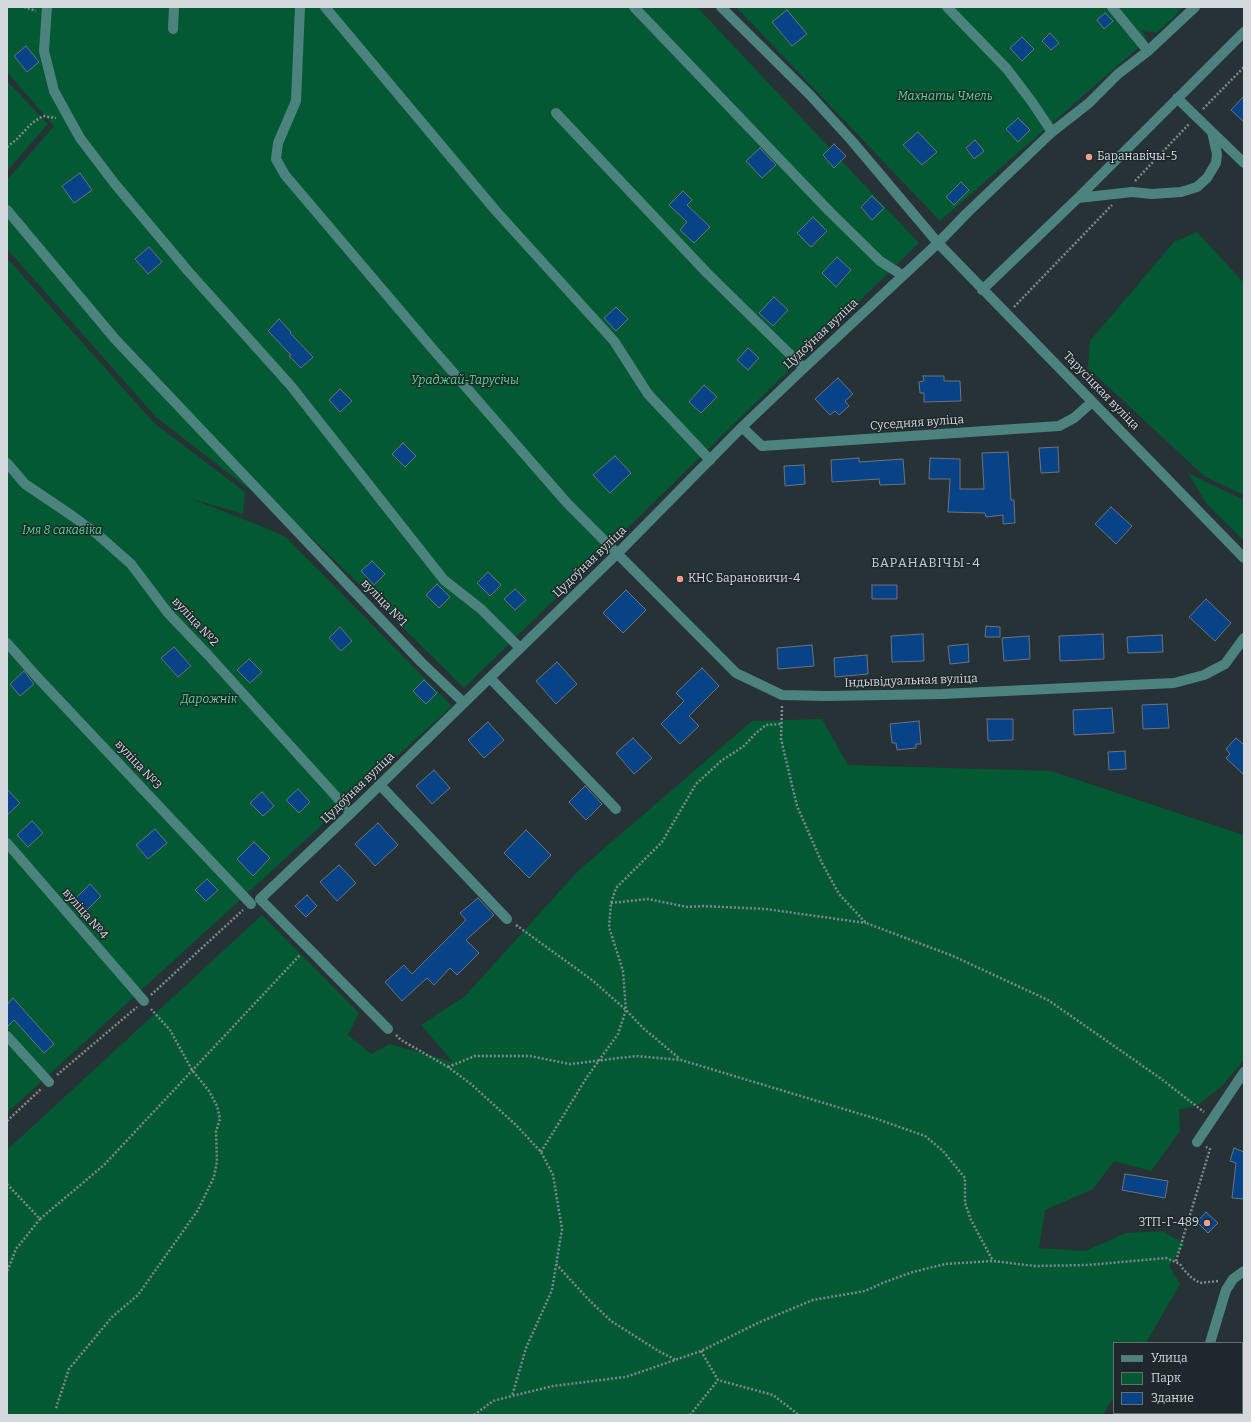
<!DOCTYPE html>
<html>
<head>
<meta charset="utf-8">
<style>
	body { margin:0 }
	#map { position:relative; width:1251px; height:1422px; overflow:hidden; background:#273236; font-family:Bitter,serif }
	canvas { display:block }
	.frame { position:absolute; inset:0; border:8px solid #d3d9dc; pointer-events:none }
	.legend { position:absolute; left:1113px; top:1342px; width:130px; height:72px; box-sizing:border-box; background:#1e282c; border:1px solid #666f72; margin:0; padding:5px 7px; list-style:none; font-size:12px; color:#d3d9dc }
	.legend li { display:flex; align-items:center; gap:8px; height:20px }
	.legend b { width:20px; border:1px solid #666f72 }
</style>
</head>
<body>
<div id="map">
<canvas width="1251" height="1422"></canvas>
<div class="frame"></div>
<ul class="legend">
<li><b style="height:5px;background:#4d837f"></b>Улица</li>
<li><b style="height:11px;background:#025932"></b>Парк</li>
<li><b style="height:11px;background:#084388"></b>Здание</li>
</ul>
</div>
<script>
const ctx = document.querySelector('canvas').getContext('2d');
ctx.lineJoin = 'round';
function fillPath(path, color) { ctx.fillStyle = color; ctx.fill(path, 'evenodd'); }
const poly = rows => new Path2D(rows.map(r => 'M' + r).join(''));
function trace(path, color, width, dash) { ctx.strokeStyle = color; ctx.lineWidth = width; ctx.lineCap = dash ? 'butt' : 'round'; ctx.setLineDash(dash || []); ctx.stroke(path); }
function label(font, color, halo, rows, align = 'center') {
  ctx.font = font + ' Bitter,serif'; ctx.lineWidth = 3; ctx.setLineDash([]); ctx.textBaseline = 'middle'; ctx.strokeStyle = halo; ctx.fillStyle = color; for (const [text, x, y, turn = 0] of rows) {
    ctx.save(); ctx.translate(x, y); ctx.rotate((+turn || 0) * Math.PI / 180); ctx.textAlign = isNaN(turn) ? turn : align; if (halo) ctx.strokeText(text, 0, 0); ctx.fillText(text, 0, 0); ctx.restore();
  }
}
fillPath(poly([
	[7,7,697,7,919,243,464,688,312,538,156,417,7,249,7,180,54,126,7,72],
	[736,7,1183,7,1172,19,1156,33,1142,30,1147,40,940,221],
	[7,81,48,124,7,171],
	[1197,232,1244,283,1244,495,1204,476,1088,368,1090,341,1174,242],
	[7,258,154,423,245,492,243,514,189,498,261,526,286,537,452,706,7,1113],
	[1188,473,1244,500,1244,541,1206,503],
	[822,719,848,765,1051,771,1244,835,1244,1060,1222,1086,1198,1105,1179,1110,1180,1131,1151,1171,1114,1161,1093,1189,1045,1210,1039,1248,1085,1251,1126,1233,1162,1231,1185,1244,1169,1266,1180,1284,1146,1343,1114,1343,1114,1397,1103,1415,7,1415,7,1150,262,915,359,1013,348,1035,371,1054,390,1044,453,1062,421,1025,465,996,578,871,752,721]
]), '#025932');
const building = poly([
	[787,10,807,34,792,46,772,22,787,10],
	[1105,13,1113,21,1104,29,1097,20,1105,13],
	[1050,33,1059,43,1051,50,1042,41,1050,33],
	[1022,37,1034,49,1022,61,1010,48,1022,37],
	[26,46,39,62,27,72,14,56,26,46],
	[1244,96,1244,122,1231,110,1244,96],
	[1018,118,1030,130,1018,142,1006,129,1018,118],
	[918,132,937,152,922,165,903,145,918,132],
	[975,140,984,151,974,159,966,148,975,140],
	[834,144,846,156,834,168,823,155,834,144],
	[760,148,776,165,762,178,746,161,760,148],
	[80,173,92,190,74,203,62,186,80,173],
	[961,182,969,190,954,205,946,197,961,182],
	[683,191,692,200,687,205,710,227,694,243,680,230,687,222,669,205,683,191],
	[872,196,884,208,872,220,861,207,872,196],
	[813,217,827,231,811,247,797,233,813,217],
	[149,247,162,262,148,274,135,259,149,247],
	[837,257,851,270,836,287,822,273,837,257],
	[774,297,788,310,773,326,759,313,774,297],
	[616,307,628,319,616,331,604,318,616,307],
	[279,319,291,332,290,333,313,357,301,368,289,356,291,355,268,331,279,319],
	[748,348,759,358,748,370,737,360,748,348],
	[923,376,944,376,944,381,960,381,961,401,924,402,924,393,920,393,919,382,924,381,923,376],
	[838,378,853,394,845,401,849,406,839,415,835,411,830,415,815,399,838,378],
	[704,385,717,397,701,413,689,402,704,385],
	[340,389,352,401,340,412,329,400,340,389],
	[403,443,416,456,405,467,392,454,403,443],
	[1058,447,1059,472,1041,473,1039,448,1058,447],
	[1008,452,1011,500,1014,500,1015,523,1003,524,1003,515,986,517,985,513,948,512,950,479,929,479,930,458,960,459,960,489,984,489,982,453,1008,452],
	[615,456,631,473,610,493,593,475,615,456],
	[859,458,859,462,903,459,905,484,880,485,879,479,832,482,831,460,859,458],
	[804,465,805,484,785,486,784,466,804,465],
	[1111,507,1132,526,1116,544,1095,524,1111,507],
	[372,561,385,574,374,585,361,571,372,561],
	[488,572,501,585,490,596,477,583,488,572],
	[437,584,450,597,439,608,426,595,437,584],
	[872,585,897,585,897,599,872,599,872,585],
	[515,589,526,600,515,610,504,599,515,589],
	[626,590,646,610,623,633,603,613,626,590],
	[1206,599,1231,623,1215,641,1189,617,1206,599],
	[986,626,1000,627,1000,637,985,637,986,626],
	[340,627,352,641,341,651,329,638,340,627],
	[923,634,924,661,892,662,891,636,923,634],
	[1103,634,1104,659,1060,661,1059,636,1103,634],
	[1162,635,1163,652,1128,653,1127,637,1162,635],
	[1029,636,1030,659,1004,661,1002,638,1029,636],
	[968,644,969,662,950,664,948,646,968,644],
	[812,645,814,666,778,669,777,648,812,645],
	[174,647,191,666,178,677,161,658,174,647],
	[867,655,868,674,835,677,834,658,867,655],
	[249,659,262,672,250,683,237,670,249,659],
	[557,662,577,684,556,704,536,681,557,662],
	[702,668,719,686,689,716,699,726,680,744,661,724,684,701,676,693,702,668],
	[24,671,34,684,20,696,10,684,24,671],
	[424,680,437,693,426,704,413,691,424,680],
	[1167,704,1169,728,1143,729,1142,705,1167,704],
	[1112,708,1114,733,1074,735,1073,710,1112,708],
	[987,719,1013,719,1013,740,988,741,987,719],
	[919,721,921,744,916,744,916,748,897,750,896,743,892,743,890,724,919,721],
	[488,722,504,740,484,758,468,740,488,722],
	[633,738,652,758,634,774,616,753,633,738],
	[1236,738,1244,745,1244,775,1226,758,1230,754,1226,749,1236,738],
	[1125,751,1126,769,1109,770,1108,752,1125,751],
	[434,770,450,788,432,804,416,786,434,770],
	[585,786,602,804,586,820,569,802,585,786],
	[7,789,20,803,7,815,7,789],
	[298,789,310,802,299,813,286,800,298,789],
	[262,792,274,806,263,816,250,803,262,792],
	[32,821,43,833,28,847,17,835,32,821],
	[378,823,398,845,375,866,355,844,378,823],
	[155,829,167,843,148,859,136,845,155,829],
	[526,830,551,855,529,878,504,853,526,830],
	[254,842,270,858,253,876,237,859,254,842],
	[339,865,356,883,337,901,320,882,339,865],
	[207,879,218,890,206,901,195,890,207,879],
	[90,884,101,896,87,910,76,898,90,884],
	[307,895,317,906,306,917,295,906,307,895],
	[478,898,494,915,466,940,479,953,457,975,450,968,434,985,427,978,402,1001,385,982,404,965,412,974,466,920,460,913,478,898],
	[13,998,54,1044,44,1053,14,1020,7,1027,7,1005,13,998],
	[1234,1148,1244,1152,1244,1199,1232,1198,1236,1163,1230,1161,1234,1148],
	[1125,1174,1168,1181,1165,1198,1122,1190,1125,1174],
	[1206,1212,1218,1223,1208,1233,1197,1222,1206,1212]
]);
fillPath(building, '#084388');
trace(building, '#6c737c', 1);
trace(poly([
	[24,7,36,11],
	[1203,109,1244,67],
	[7,147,17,139,32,123,43,116,56,118],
	[1135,181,1189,124],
	[1014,307,1112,205],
	[782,706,781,739,797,806,822,863,839,894,866,923,953,956,1048,1000,1160,1078,1204,1112],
	[611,903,648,899,687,907,702,906,766,909,866,923],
	[516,925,592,980,626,1010,643,1028,680,1059],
	[151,995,243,910],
	[396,1035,401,1040,448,1067,471,1084,516,1125,541,1152,553,1175,562,1229,552,1290,526,1348,512,1396],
	[448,1067,475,1056,530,1056,570,1064,636,1056,681,1060,877,1119,925,1136,943,1151,965,1178,965,1203,971,1220,993,1261],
	[57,1075,137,1007],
	[7,1121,41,1089],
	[541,1152,587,1077,618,1034,626,1010,623,971,609,927,611,903,616,888,662,842,696,784,721,761,744,746,755,734,766,725,781,724],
	[7,1184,40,1219,16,1249,7,1272],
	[40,1219,104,1165,300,955],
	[1176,1261,1210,1149,1206,1147],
	[556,1264,588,1299,611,1321,660,1352,676,1360],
	[701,1351,718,1380,773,1395,799,1415],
	[56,1408,69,1369,112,1317,138,1295,198,1210,214,1177,217,1161,216,1131,220,1119,217,1106,209,1091,192,1070,170,1030,151,1009],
	[474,1415,493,1401,512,1396,553,1386,626,1377,701,1351,760,1322,813,1300,865,1291,885,1282,913,1272,945,1264,993,1261,1035,1266,1088,1265,1166,1258,1180,1264,1183,1269,1192,1278,1200,1283,1218,1281],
	[690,1415,718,1380]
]), '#81898d', 2.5, [2, 2]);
trace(poly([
	[47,7,44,51,54,91,80,138,115,184,188,271,291,386,444,580,481,609,520,648],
	[300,7,296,101,278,143,276,159,285,175,431,347,567,503,736,673,782,695,826,696,942,694,1174,683,1204,675,1225,664,1244,638],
	[325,7,496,211,614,341,648,394,710,460],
	[634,7,830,212,880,261,902,275],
	[721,7,810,95,852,141,938,243,1244,558],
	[947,7,1007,69,1032,102,1052,132],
	[1112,7,1148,51],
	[173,29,174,7],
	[1177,98,1244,163],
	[556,113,707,273,804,368],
	[1078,198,1132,192,1152,194,1181,192,1197,187,1207,178,1216,163,1217,154,1212,132],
	[7,210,115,339,421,662,464,703],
	[982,290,1078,198,1244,32],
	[742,427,762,446,1059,426,1074,418,1092,402],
	[7,463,25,484,71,515,97,534,131,564,168,613,209,656,351,813],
	[7,643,39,679,251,904],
	[490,678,616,809],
	[380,785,507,919],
	[7,843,144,1001],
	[388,1029,260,899,351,813,624,547,742,427,804,368,938,243,967,213,1052,132,1089,103,1118,74,1148,51,1195,7],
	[7,1036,49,1082],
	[1197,1142,1244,1072],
	[1210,1343,1226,1290,1233,1279,1244,1271],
	[1189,1415,1189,1413]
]), '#4d837f', 10);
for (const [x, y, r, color] of [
	[1089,157,4,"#f59d8e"],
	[680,579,4,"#f59d8e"],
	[1207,1223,4,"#f59d8e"]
]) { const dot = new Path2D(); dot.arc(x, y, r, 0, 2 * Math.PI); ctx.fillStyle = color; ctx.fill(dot); trace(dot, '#1e282c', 1.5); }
label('italic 12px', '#55db92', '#1e282c', [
	["Махнаты Чмель",945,97],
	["Ураджай-Тарусічы",465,381],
	["Імя 8 сакавіка",62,531],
	["Дарожнік",209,700]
]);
label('12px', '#d3d9dc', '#1e282c', [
	["Баранавічы-5",1097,157],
	["КНС Барановичи-4",688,579],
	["ЗТП-Г-489",1199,1223,"right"]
], 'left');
label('12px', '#d3d9dc', '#1e282c', [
	["Цудоўная вуліца",821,334,-43],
	["Тарусіцкая вуліца",1101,391,46],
	["Суседняя вуліца",917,423,-4],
	["Цудоўная вуліца",590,562,-44],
	["вуліца №1",384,603,46],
	["вуліца №2",195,622,47],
	["Індывідуальная вуліца",911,681,-2],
	["вуліца №3",138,765,47],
	["Цудоўная вуліца",358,788,-44],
	["вуліца №4",85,914,49]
]);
ctx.letterSpacing = '1px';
label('13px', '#c2cfd4', '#1e282c', [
	["БАРАНАВІЧЫ-4",926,563]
]);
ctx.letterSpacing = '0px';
</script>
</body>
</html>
